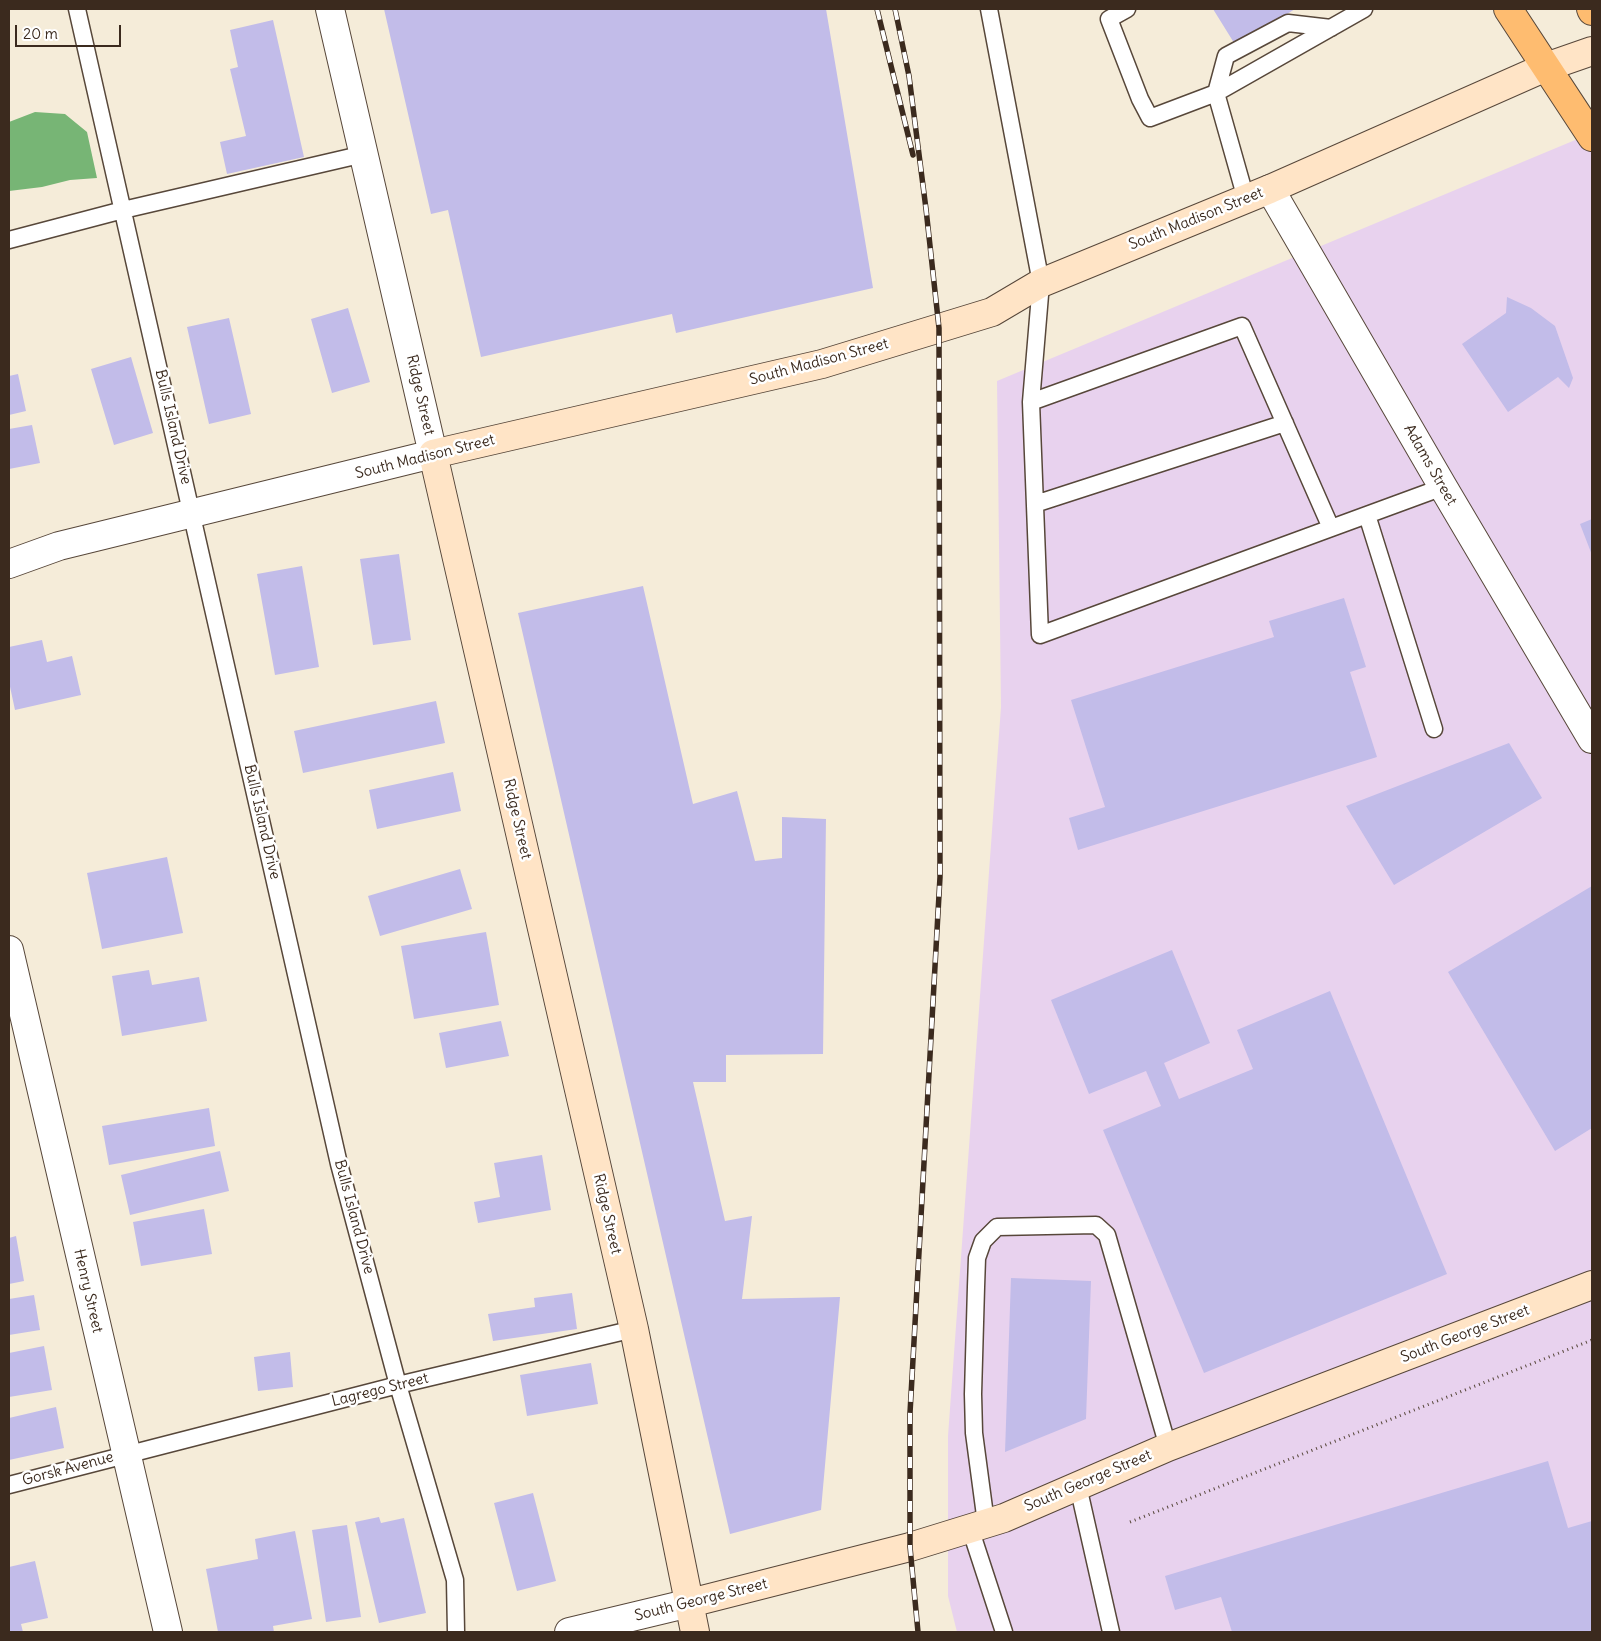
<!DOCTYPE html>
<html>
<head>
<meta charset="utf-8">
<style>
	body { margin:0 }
	#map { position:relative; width:1601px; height:1641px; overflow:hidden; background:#f5ecd9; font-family:Delius,sans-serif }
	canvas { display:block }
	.frame { position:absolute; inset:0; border:10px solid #3b2a1e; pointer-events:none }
	.scale { position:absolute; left:15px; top:25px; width:106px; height:22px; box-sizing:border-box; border:2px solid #3b2a1e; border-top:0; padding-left:6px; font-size:15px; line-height:18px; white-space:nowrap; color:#3b2a1e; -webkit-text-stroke:4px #fff; paint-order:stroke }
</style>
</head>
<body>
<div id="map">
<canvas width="1601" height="1641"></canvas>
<div class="frame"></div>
<div class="scale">20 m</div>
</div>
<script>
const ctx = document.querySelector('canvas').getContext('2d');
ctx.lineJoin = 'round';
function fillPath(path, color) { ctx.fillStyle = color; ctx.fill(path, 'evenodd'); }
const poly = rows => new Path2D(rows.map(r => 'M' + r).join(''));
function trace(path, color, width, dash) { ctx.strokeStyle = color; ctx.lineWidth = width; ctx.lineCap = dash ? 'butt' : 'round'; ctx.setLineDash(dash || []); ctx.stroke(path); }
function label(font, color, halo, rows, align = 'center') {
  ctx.font = font + ' Delius,sans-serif'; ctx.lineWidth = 5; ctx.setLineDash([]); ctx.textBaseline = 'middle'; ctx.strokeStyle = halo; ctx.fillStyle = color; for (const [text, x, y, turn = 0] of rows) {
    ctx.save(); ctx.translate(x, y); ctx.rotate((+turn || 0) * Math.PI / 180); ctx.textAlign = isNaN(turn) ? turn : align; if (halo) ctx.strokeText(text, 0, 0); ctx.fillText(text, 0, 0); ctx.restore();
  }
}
fillPath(poly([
	[1592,133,1592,1632,957,1632,948,1596,948,1436,1001,707,997,381]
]), '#e8d2ee');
fillPath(poly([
	[35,112,65,114,87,132,97,178,70,180,42,187,9,191,9,122]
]), '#77b575');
fillPath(poly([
	[384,9,826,9,873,288,676,333,672,314,481,357,448,210,431,214],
	[1213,9,1295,9,1236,46],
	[273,20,304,157,227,174,220,142,246,136,230,69,238,67,230,30],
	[1507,297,1531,308,1555,326,1573,378,1569,388,1558,377,1508,412,1462,344,1506,313],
	[348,308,370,382,332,393,311,319],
	[229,318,251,414,209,424,187,327],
	[131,357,153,433,114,445,91,369],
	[18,374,26,411,9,415,9,376],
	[32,425,40,463,9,469,9,429],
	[1592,519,1592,555,1580,524],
	[399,554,411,640,373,645,360,559],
	[302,566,319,667,275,675,257,574],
	[643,586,693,804,737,791,755,861,782,858,782,817,826,819,823,1054,726,1055,726,1082,693,1082,725,1221,752,1216,742,1299,840,1297,821,1510,730,1534,518,613],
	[1344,598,1366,667,1350,672,1377,757,1078,850,1069,818,1105,807,1071,700,1274,637,1269,621],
	[42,640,47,662,72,656,81,695,15,710,9,682,9,647],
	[436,701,445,743,303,773,294,731],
	[1509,743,1542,798,1394,885,1346,806],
	[453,772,461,811,377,829,369,790],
	[167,857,183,933,102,949,87,873],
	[460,869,472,909,380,936,368,896],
	[1592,886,1592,1128,1555,1151,1448,972],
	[486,932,499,1005,414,1019,401,946],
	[1172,950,1210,1043,1164,1063,1179,1099,1253,1069,1237,1030,1330,991,1447,1274,1204,1373,1103,1130,1161,1106,1146,1071,1089,1094,1051,1000],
	[149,970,152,985,199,977,207,1021,122,1036,112,976],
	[501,1021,509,1056,446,1068,439,1033],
	[209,1108,215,1146,109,1165,102,1126],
	[220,1151,229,1191,130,1215,121,1175],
	[542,1155,551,1210,478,1223,474,1202,500,1197,494,1163],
	[204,1209,212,1254,141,1266,133,1222],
	[16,1236,24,1281,9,1284,9,1238],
	[1011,1278,1091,1281,1086,1419,1005,1452],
	[572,1293,577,1329,493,1341,488,1314,535,1307,534,1298],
	[34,1295,40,1330,9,1335,9,1299],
	[44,1346,52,1390,9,1397,9,1353],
	[290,1352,293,1387,258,1391,254,1357],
	[591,1363,598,1404,527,1416,520,1375],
	[56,1407,64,1448,9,1460,9,1418],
	[1548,1461,1568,1528,1592,1521,1592,1632,1232,1632,1221,1597,1175,1610,1165,1576],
	[533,1493,556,1581,517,1591,494,1503],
	[379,1517,381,1523,404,1518,426,1613,379,1623,355,1522],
	[347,1525,361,1617,326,1622,312,1530],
	[295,1531,312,1619,273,1626,274,1632,218,1632,206,1569,258,1559,255,1539],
	[35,1561,48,1618,21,1624,23,1632,9,1632,9,1567]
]), '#c2bce9');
const lane = poly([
	[77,9,339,1164,398,1385,455,1580,456,1632],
	[989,9,1041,283,1031,402,1040,635,1443,487],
	[1127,9,1109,19,1140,99,1150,118,1216,93,1364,9],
	[1246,199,1216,93,1226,56,1288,23,1331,28],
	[9,240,123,210,364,154],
	[1031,402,1242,326,1331,528],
	[1035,504,1285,423],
	[1367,515,1434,729],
	[9,1485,398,1385,634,1329],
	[1078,1486,1111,1632],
	[986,1523,974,1433,973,1394,976,1287,977,1258,983,1241,997,1227,1096,1225,1107,1235,1168,1447],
	[970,1528,1004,1632]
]);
const street = poly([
	[1270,189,1443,487,1592,739],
	[9,564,59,546,433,454,330,9],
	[9,950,168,1632],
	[569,1632,690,1603]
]);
const secondary = poly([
	[690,1603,910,1547,1004,1518,1168,1447,1592,1285],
	[695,1632,634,1329,433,454,822,364,992,312,1041,283,1270,189,1546,67,1592,51]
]);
const primary = poly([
	[1508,9,1592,137],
	[1591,9,1592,11]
]);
trace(lane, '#57473a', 19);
trace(street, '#57473a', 30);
trace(secondary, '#57473a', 30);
trace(primary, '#57473a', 30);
trace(poly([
	[1130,1522,1592,1340]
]), '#57473a', 3, [1, 4]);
trace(lane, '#fff', 16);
trace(street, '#fff', 28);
trace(secondary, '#ffe4c6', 28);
trace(primary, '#febc70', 28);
const rail = poly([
	[877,9,913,155],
	[895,9,909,76,926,209,939,328,940,877,910,1413,910,1547,918,1632]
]);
trace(rail, '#3b2a1e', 5.5);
trace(rail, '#fff', 4, [11]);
label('15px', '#3b2a1e', '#fff', [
	["South Madison Street",1196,219,-22],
	["South Madison Street",819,362,-15],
	["Ridge Street",420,395,77],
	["Bulls Island Drive",173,427,77],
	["South Madison Street",425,457,-14],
	["Adams Street",1430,465,60],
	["Ridge Street",517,819,77],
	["Bulls Island Drive",262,822,77],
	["Ridge Street",607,1214,77],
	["Bulls Island Drive",354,1217,75],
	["Henry Street",88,1291,77],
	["South George Street",1465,1334,-21],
	["Lagrego Street",380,1390,-14],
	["Gorsk Avenue",68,1469,-15],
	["South George Street",1088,1481,-23],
	["South George Street",701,1600,-14]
]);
</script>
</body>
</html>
